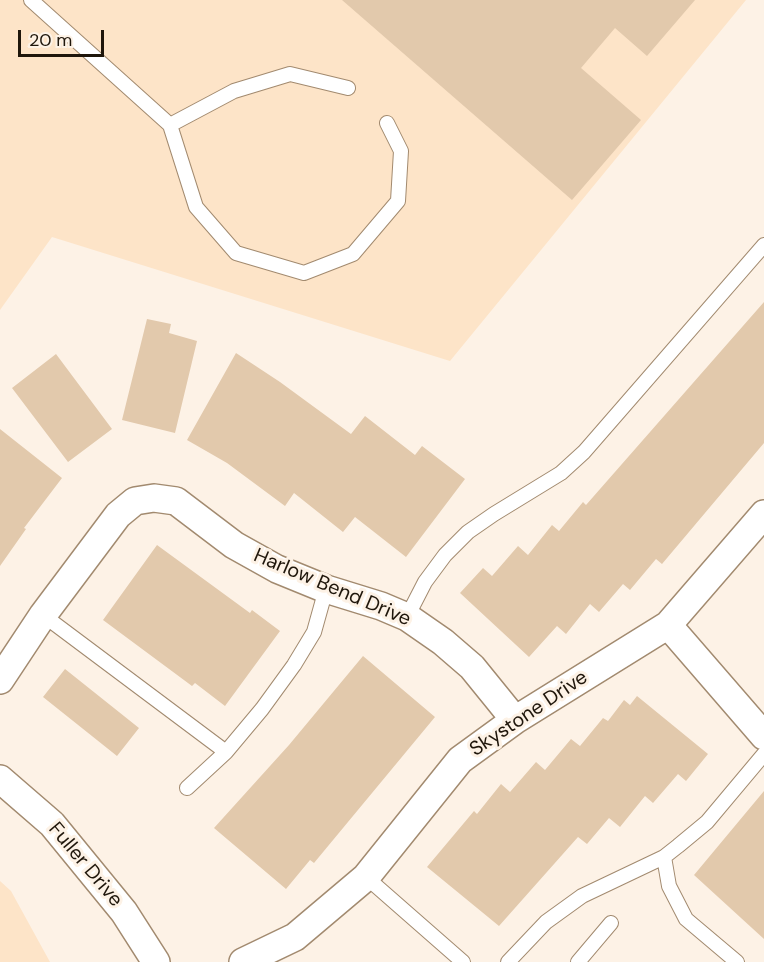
<!DOCTYPE html>
<html>
<head>
<meta charset="utf-8">
<style>
	body { margin:0 }
	#map { position:relative; width:764px; height:962px; overflow:hidden; background:#fdf2e6; font-family:"DM Sans",sans-serif }
	canvas { display:block }
	.scale { position:absolute; left:18px; top:30px; width:86px; height:27px; box-sizing:border-box; border:3px solid #1f160b; border-top:0; padding-left:8px; font-size:18px; line-height:21px; white-space:nowrap; color:#1f160b; -webkit-text-stroke:4px #fdf2e6; paint-order:stroke }
</style>
</head>
<body>
<div id="map">
<canvas width="764" height="962"></canvas>
<div class="scale">20 m</div>
</div>
<script>
const ctx = document.querySelector('canvas').getContext('2d');
ctx.lineJoin = 'round';
function fillPath(path, color) { ctx.fillStyle = color; ctx.fill(path, 'evenodd'); }
const poly = rows => new Path2D(rows.map(r => 'M' + r).join(''));
function trace(path, color, width, dash) { ctx.strokeStyle = color; ctx.lineWidth = width; ctx.lineCap = dash ? 'butt' : 'round'; ctx.setLineDash(dash || []); ctx.stroke(path); }
function label(font, color, halo, rows, align = 'center') {
  ctx.font = font + ' "DM Sans",sans-serif'; ctx.lineWidth = 6; ctx.setLineDash([]); ctx.textBaseline = 'middle'; ctx.strokeStyle = halo; ctx.fillStyle = color; for (const [text, x, y, turn = 0] of rows) {
    ctx.save(); ctx.translate(x, y); ctx.rotate((+turn || 0) * Math.PI / 180); ctx.textAlign = isNaN(turn) ? turn : align; if (halo) ctx.strokeText(text, 0, 0); ctx.fillText(text, 0, 0); ctx.restore();
  }
}
fillPath(poly([
	[0,0,746,0,450,361,52,237,0,310],
	[0,881,11,891,50,962,0,962]
]), '#fde4c8');
fillPath(poly([
	[342,0,695,0,647,56,615,28,581,68,641,120,572,200],
	[764,302,764,443,662,564,656,559,630,590,623,584,599,612,590,604,566,634,557,626,529,657,460,593,483,568,492,576,518,546,528,555,552,525,559,531,583,502,586,505],
	[147,319,171,324,169,333,197,341,175,433,122,420],
	[236,353,280,382,351,434,365,416,415,455,422,446,465,479,406,557,355,517,343,532,294,493,285,506,227,463,187,440],
	[56,354,112,429,68,462,12,388],
	[0,429,62,478,24,528,26,529,0,566],
	[157,545,250,613,252,610,280,631,225,706,195,683,192,686,103,620],
	[363,656,435,717,314,863,310,860,286,889,214,828,289,745],
	[65,669,139,728,117,756,43,697],
	[637,696,708,754,686,781,678,774,653,803,645,796,620,827,609,818,587,844,578,837,499,926,427,867,474,811,477,814,501,784,510,792,536,762,545,770,571,739,580,746,603,718,608,721,624,700,630,705],
	[764,791,764,939,694,875]
]), '#e2c9ac');
const lane = poly([
	[31,0,170,125,196,207,236,253,304,273,353,254,398,201,401,151,387,123],
	[170,125,234,91,290,74,348,88],
	[43,615,226,752,262,709,294,665,314,632,326,589],
	[407,617,425,582,445,555,468,532,494,514,561,473,584,452,764,245],
	[187,788,226,752],
	[664,857,669,886,686,919,737,962],
	[366,877,463,962],
	[508,962,546,922,582,896,664,857,678,846,707,822,764,754],
	[578,962,611,923]
]);
const street = poly([
	[668,625,764,736],
	[0,680,43,615,118,515,135,501,154,498,176,501,234,545,277,569,326,589,381,606,407,617,443,642,472,667,515,720],
	[0,779,52,824,124,912,156,962],
	[243,962,295,937,366,877,460,760,515,720,668,625,764,514]
]);
trace(lane, '#a28a6f', 16);
trace(street, '#a28a6f', 30);
trace(lane, '#fff', 14);
trace(street, '#fff', 27);
label('20px', '#1f160b', '#fdf2e6', [
	["Harlow Bend Drive",332,588,23],
	["Skystone Drive",529,714,-34],
	["Fuller Drive",85,865,50]
]);
</script>
</body>
</html>
